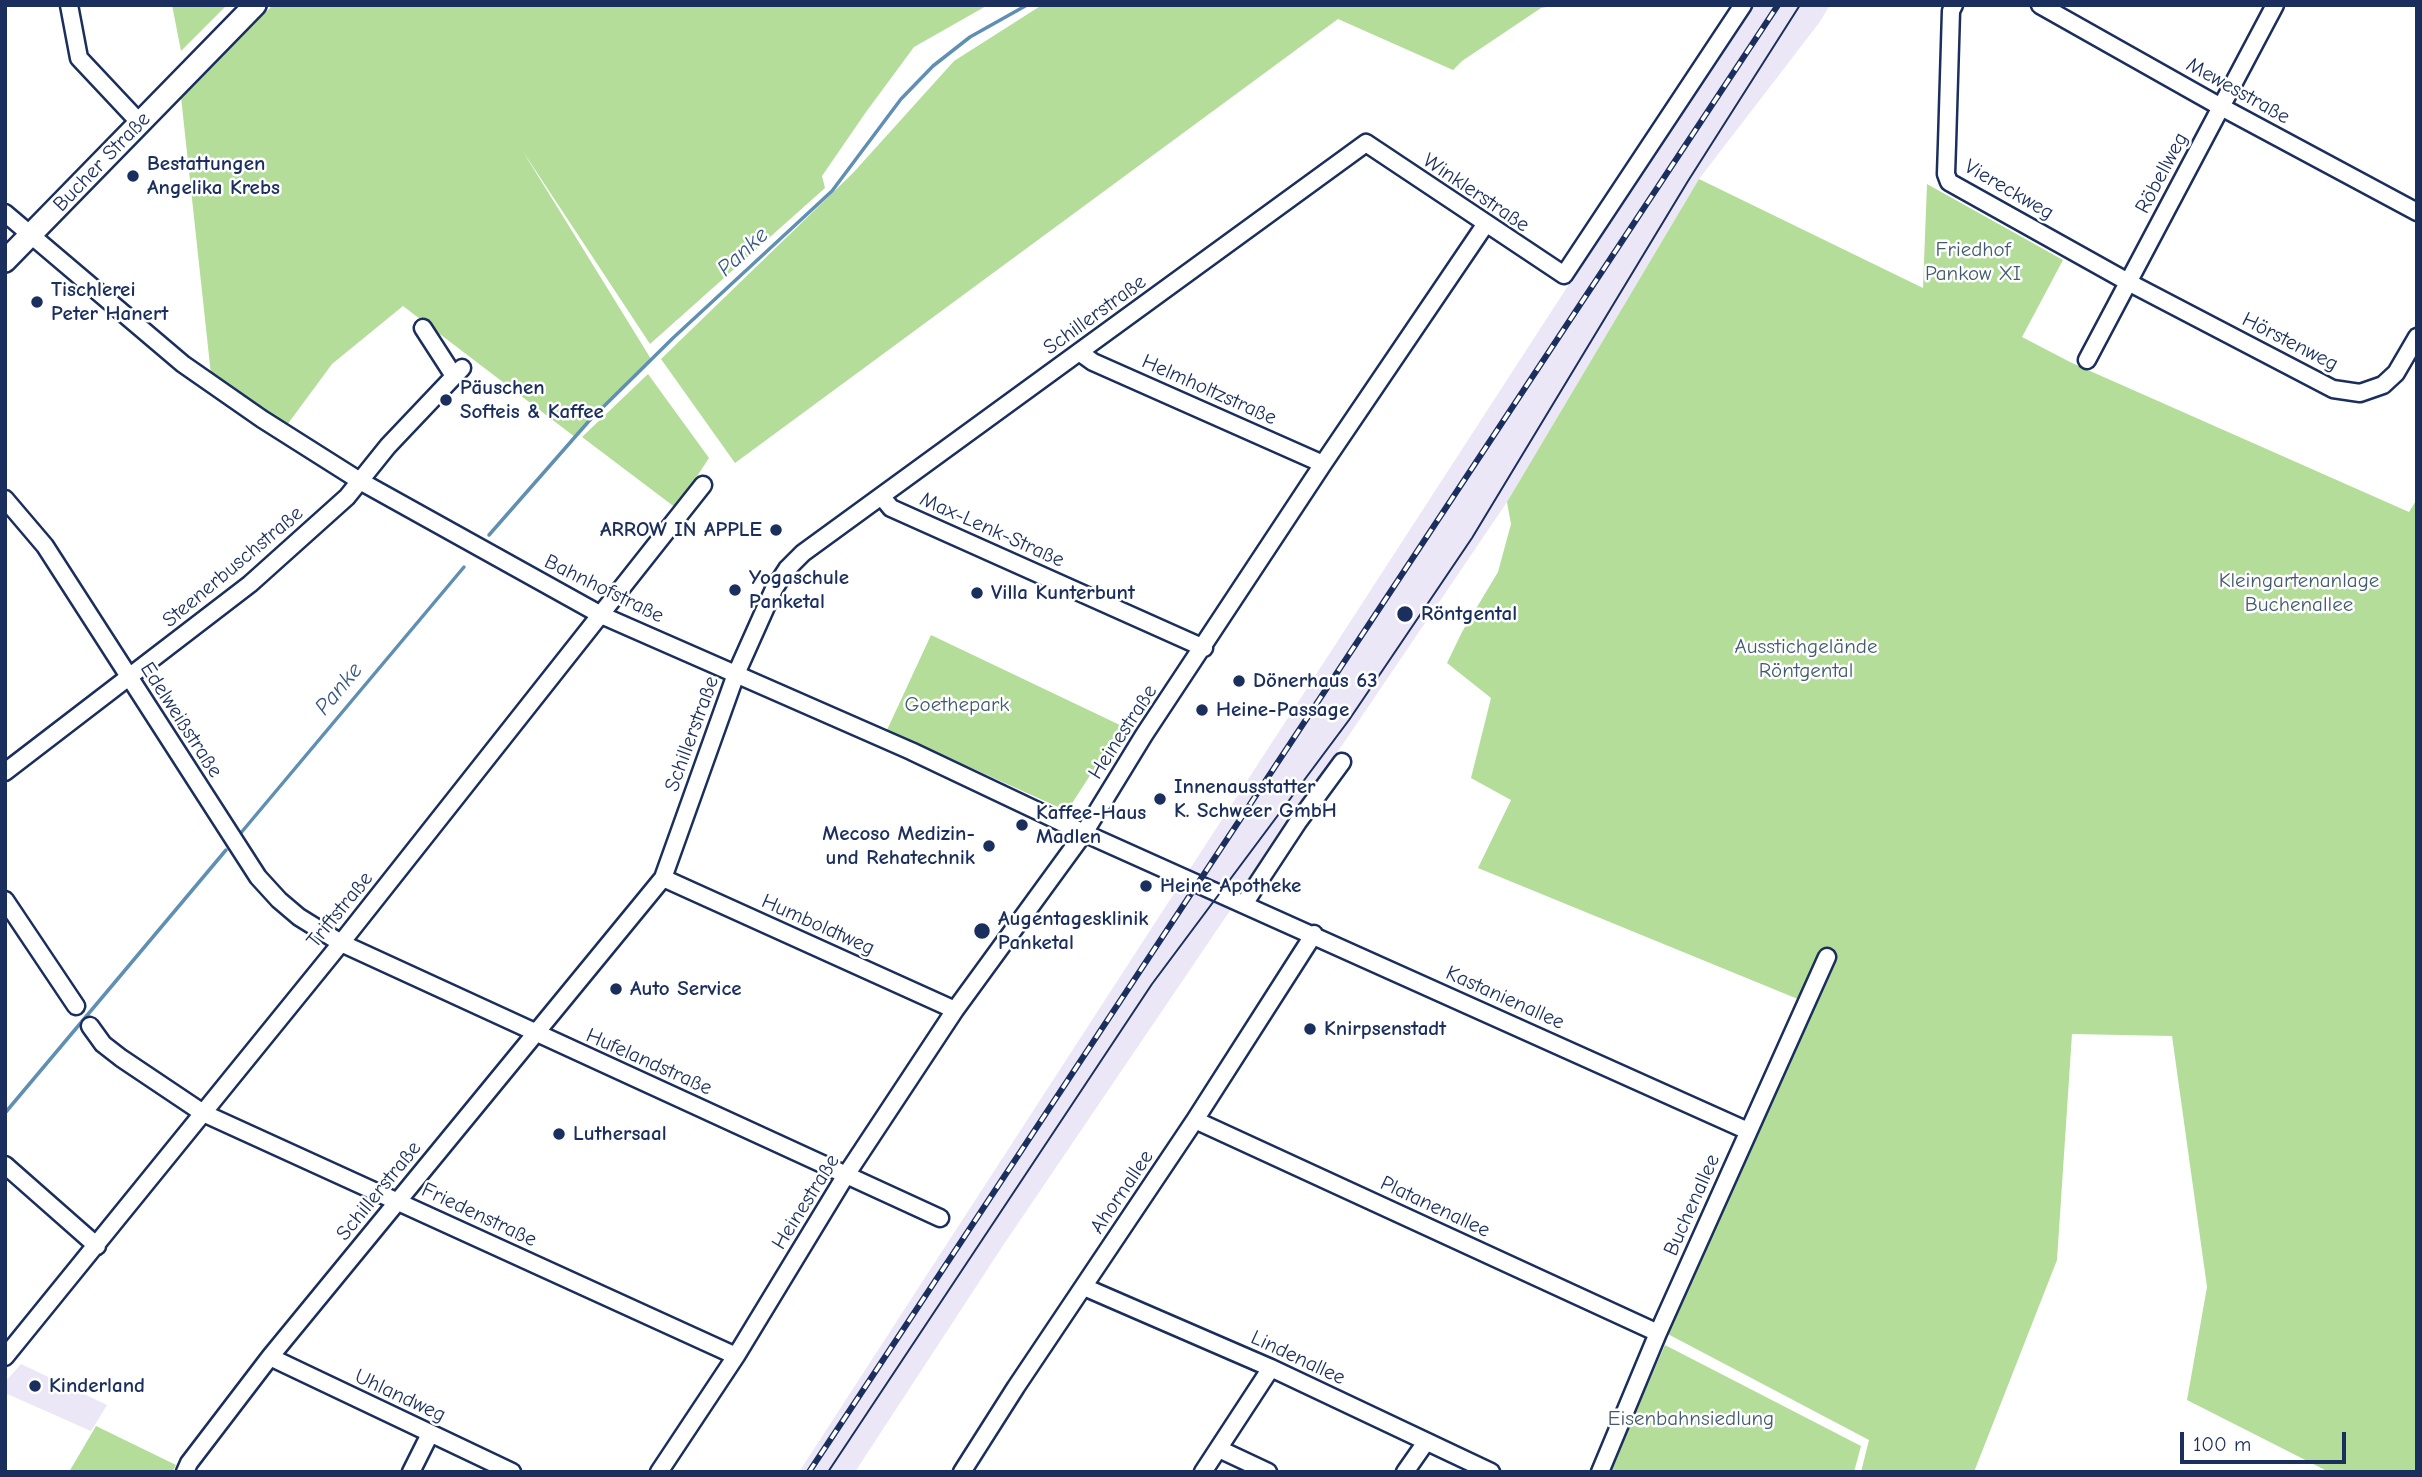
<!DOCTYPE html>
<html>
<head>
<meta charset="utf-8">
<style>
	body { margin:0 }
	#map { position:relative; width:2422px; height:1477px; overflow:hidden; background:#fff; font-family:"Comic Neue",sans-serif }
	canvas { display:block }
	.frame { position:absolute; inset:0; border:7px solid #1b2f5e; pointer-events:none }
	.scale { position:absolute; left:2180px; top:1432px; width:166px; height:32px; box-sizing:border-box; border:4px solid #1b2f5e; border-top:0; padding-left:9px; font-size:21px; line-height:24px; white-space:nowrap; color:#1b2f5e; -webkit-text-stroke:5px #fff; paint-order:stroke }
</style>
</head>
<body>
<div id="map">
<canvas width="2422" height="1477"></canvas>
<div class="frame"></div>
<div class="scale">100 m</div>
</div>
<script>
const ctx = document.querySelector('canvas').getContext('2d');
ctx.lineJoin = 'round';
function fillPath(path, color) { ctx.fillStyle = color; ctx.fill(path, 'evenodd'); }
const poly = rows => new Path2D(rows.map(r => 'M' + r).join(''));
function trace(path, color, width, dash) { ctx.strokeStyle = color; ctx.lineWidth = width; ctx.lineCap = dash ? 'butt' : 'round'; ctx.setLineDash(dash || []); ctx.stroke(path); }
function label(font, color, halo, rows, align = 'center') {
  ctx.font = font + ' "Comic Neue",sans-serif'; ctx.lineWidth = 5; ctx.setLineDash([]); ctx.textBaseline = 'middle'; ctx.strokeStyle = halo; ctx.fillStyle = color; for (const [text, x, y, turn = 0] of rows) {
    ctx.save(); ctx.translate(x, y); ctx.rotate((+turn || 0) * Math.PI / 180); ctx.textAlign = isNaN(turn) ? turn : align; if (halo) ctx.strokeText(text, 0, 0); ctx.fillText(text, 0, 0); ctx.restore();
  }
}
fillPath(poly([
	[1750,5,1830,5,1819,23,1699,179,1507,502,1002,1247,855,1472,799,1472],
	[21,1364,107,1405,91,1431,5,1393,5,1382]
]), '#ebe7f6');
fillPath(poly([
	[172,5,227,5,181,51],
	[273,5,988,5,914,47,866,112,822,176,825,188,650,344,522,150,651,359,575,437,403,306,332,364,284,429,212,384,181,97],
	[1042,5,1557,5,1541,8,1462,61,1453,70,1338,19,735,463,661,359,853,173,954,61],
	[1699,179,1923,288,1927,184,2063,260,2022,337,2072,363,2409,512,2417,499,2417,1472,2329,1472,2187,1400,2207,1287,2172,1036,2072,1034,2057,1260,1974,1472,1861,1472,1869,1440,1664,1332,1810,1004,1478,868,1511,800,1471,778,1491,698,1447,663,1462,632,1498,572,1511,524,1507,502],
	[648,374,709,458,676,508,582,437],
	[931,635,1122,726,1067,811,887,730],
	[1665,1345,1861,1446,1854,1472,1609,1472],
	[96,1426,176,1465,172,1472,69,1472]
]), '#b3dd99');
trace(poly([
	[489,535,589,421,673,338,832,191,901,99,933,66,970,37,1027,5],
	[240,834,464,567],
	[5,1113,226,850]
]), '#5f90b4', 3.5);
const minor = poly([
	[69,5,79,58,140,123],
	[1954,5,1951,11,1947,144,1946,174,1949,182,2128,282,2333,389,2360,393,2383,385,2396,373,2417,337],
	[2040,5,2212,102,2417,212],
	[5,213,183,364,262,419,360,481,601,615,911,751,1084,833,1748,1131],
	[423,328,454,376],
	[1079,352,1093,362,1323,464],
	[2087,360,2275,5],
	[882,497,891,508,1204,648],
	[5,499,45,546,258,877,279,900,299,917,341,943,940,1218],
	[5,772,250,584,347,497,388,446,462,368],
	[663,878,955,1010],
	[5,900,76,1006],
	[1244,904,1298,822,1342,762],
	[90,1026,103,1044,121,1058,203,1113,736,1356],
	[1195,1120,1658,1333],
	[5,1165,97,1246],
	[1084,1287,1271,1368,1491,1472],
	[5,1357,341,943,703,485],
	[270,1357,512,1472],
	[1219,1449,1268,1472],
	[185,1472,189,1463,270,1357,663,878,736,674,774,589,787,569,803,553,1366,143,1564,275,1743,5],
	[411,1472,430,1434],
	[659,1472,736,1356,846,1175,955,1010,1084,833,1144,735,1323,464,1485,225],
	[962,1472,1016,1387,1195,1120,1314,934],
	[1203,1472,1271,1368],
	[1405,1472,1426,1442],
	[1600,1472,1658,1333,1827,957]
]);
const major = poly([
	[5,261,255,5]
]);
trace(minor, '#1b2f5e', 21);
trace(major, '#1b2f5e', 26);
trace(minor, '#fff', 16);
trace(major, '#fff', 21);
trace(poly([
	[828,1472,1152,984,1349,720,1472,538,1688,181,1800,5]
]), '#1b2f5e', 2);
const rail = poly([
	[809,1472,1778,5]
]);
trace(rail, '#1b2f5e', 6);
trace(rail, '#fff', 3.5, [10]);
for (const [x, y, r, color] of [
	[133,176,7,"#1b2f5e"],
	[37,302,7,"#1b2f5e"],
	[446,400,7,"#1b2f5e"],
	[776,530,7,"#1b2f5e"],
	[735,590,7,"#1b2f5e"],
	[977,593,7,"#1b2f5e"],
	[1405,614,9,"#1b2f5e"],
	[1239,681,7,"#1b2f5e"],
	[1202,710,7,"#1b2f5e"],
	[1160,799,7,"#1b2f5e"],
	[1022,825,7,"#1b2f5e"],
	[989,846,7,"#1b2f5e"],
	[1146,886,7,"#1b2f5e"],
	[982,931,9,"#1b2f5e"],
	[616,989,7,"#1b2f5e"],
	[1310,1029,7,"#1b2f5e"],
	[559,1134,7,"#1b2f5e"],
	[35,1386,7,"#1b2f5e"]
]) { const dot = new Path2D(); dot.arc(x, y, r, 0, 2 * Math.PI); ctx.fillStyle = color; ctx.fill(dot); trace(dot, '#fff', 2.5); }
label('21px', '#1b2f5e', '#fff', [
	["Mewesstraße",2238,91,29],
	["Bucher Straße",102,162,-46],
	["Röbellweg",2162,173,-62],
	["Viereckweg",2009,190,30],
	["Winklerstraße",1476,193,34],
	["Schillerstraße",1095,315,-36],
	["Hörstenweg",2290,342,27],
	["Helmholtzstraße",1209,390,24],
	["Max-Lenk-Straße",992,530,24],
	["Steenerbuschstraße",233,567,-40],
	["Bahnhofstraße",604,589,26],
	["Edelweißstraße",181,720,57],
	["Heinestraße",1123,732,-57],
	["Schillerstraße",692,734,-70],
	["Triftstraße",340,910,-51],
	["Humboldtweg",818,925,24],
	["Kastanienallee",1505,998,24],
	["Hufelandstraße",649,1062,24],
	["Schillerstraße",379,1191,-51],
	["Ahornallee",1122,1192,-56],
	["Heinestraße",806,1202,-58],
	["Buchenallee",1692,1205,-66],
	["Platanenallee",1435,1207,25],
	["Friedenstraße",479,1215,25],
	["Lindenallee",1298,1358,25],
	["Uhlandweg",400,1396,25]
]);
label('bold 21px', '#1b2f5e', '#fff', [
	["Bestattungen",147,164],
	["Angelika Krebs",147,188],
	["Tischlerei",51,290],
	["Peter Hanert",51,314],
	["Päuschen",460,388],
	["Softeis & Kaffee",460,412],
	["ARROW IN APPLE",762,530,"right"],
	["Yogaschule",749,578],
	["Panketal",749,602],
	["Villa Kunterbunt",991,593],
	["Röntgental",1421,614],
	["Dönerhaus 63",1253,681],
	["Heine-Passage",1216,710],
	["Innenausstatter",1174,787],
	["K. Schweer GmbH",1174,811],
	["Kaffee-Haus",1036,813],
	["Madlen",1036,837],
	["Mecoso Medizin-",975,834,"right"],
	["und Rehatechnik",975,858,"right"],
	["Heine Apotheke",1160,886],
	["Augentagesklinik",998,919],
	["Panketal",998,943],
	["Auto Service",630,989],
	["Knirpsenstadt",1324,1029],
	["Luthersaal",573,1134],
	["Kinderland",49,1386]
], 'left');
label('21px', '#415a6d', '#fff', [
	["Friedhof",1973,250],
	["Pankow XI",1973,274],
	["Kleingartenanlage",2299,581],
	["Buchenallee",2299,605],
	["Ausstichgelände",1806,647],
	["Röntgental",1806,671],
	["Goethepark",957,705],
	["Eisenbahnsiedlung",1691,1419]
]);
label('italic 23px', '#375882', '#fff', [
	["Panke",743,252,-43],
	["Panke",339,689,-50]
]);
</script>
</body>
</html>
